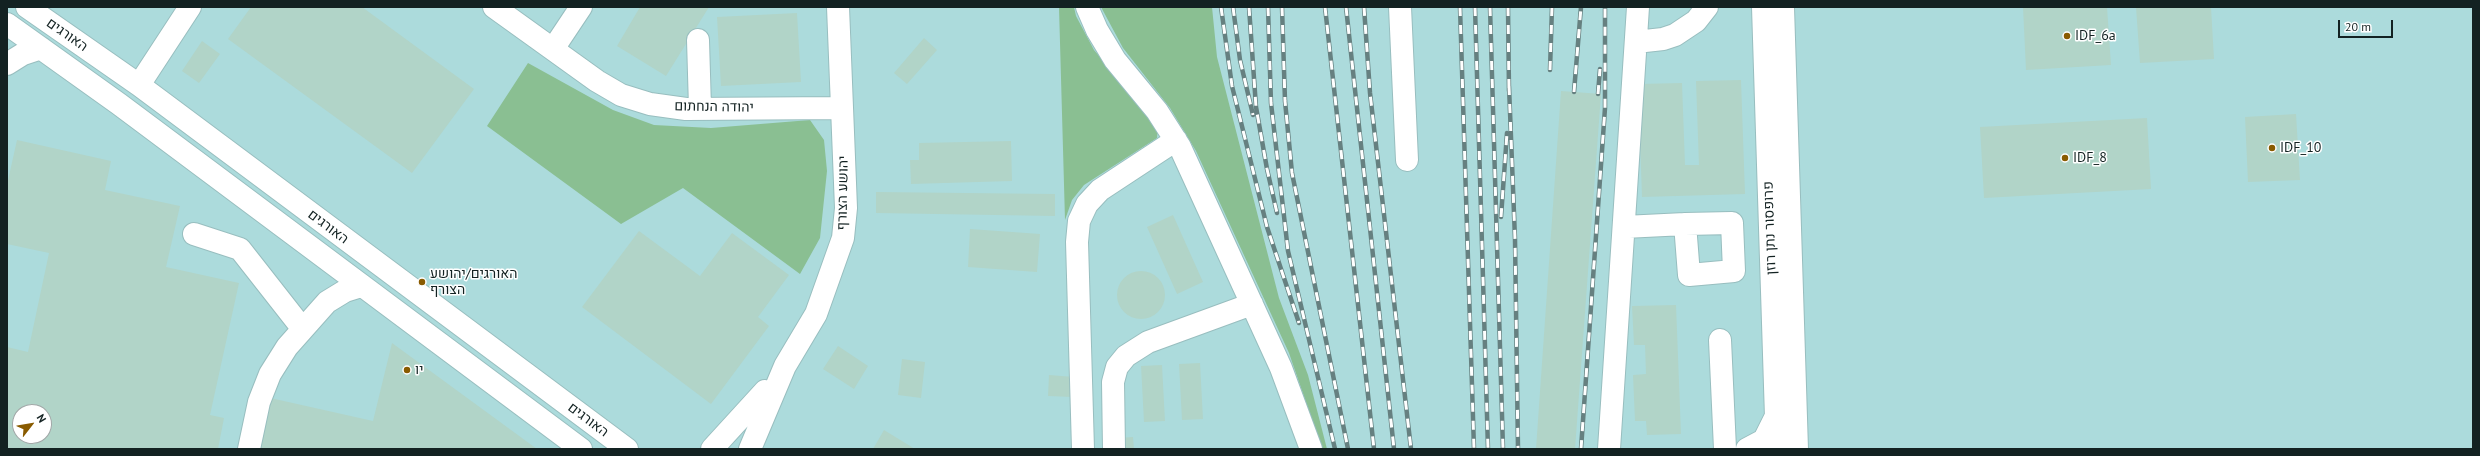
<!DOCTYPE html>
<html>
<head>
<meta charset="utf-8">
<style>
	body { margin:0 }
	#map { position:relative; width:2480px; height:456px; overflow:hidden; background:#c1e8e8; font-family:"PT Sans",sans-serif }
	canvas { display:block }
	.frame { position:absolute; inset:0; border:8px solid #132222; pointer-events:none }
	.north { position:absolute; left:12px; top:404px; width:40px; height:40px; box-sizing:border-box; background:#fff; border:1px solid #a1a7a7; border-radius:50%; rotate:59deg; font-size:11px; font-weight:700; line-height:16px; text-align:center; color:#132222 }
	.north::after { content:''; display:block; margin:auto; width:14px; height:18px; background:#895b00; clip-path:polygon(50% 0,100% 100%,50% 72%,0 100%) }
	.scale { position:absolute; left:2338px; top:20px; width:55px; height:18px; box-sizing:border-box; border:2px solid #132222; border-top:0; padding-left:5px; font-size:12px; line-height:14px; white-space:nowrap; color:#132222; -webkit-text-stroke:3px #fff; paint-order:stroke }
</style>
</head>
<body>
<div id="map">
<canvas width="2480" height="456"></canvas>
<div class="frame"></div>
<div class="north">N</div>
<div class="scale">20 m</div>
</div>
<script>
const ctx = document.querySelector('canvas').getContext('2d');
ctx.lineJoin = 'round';
function fillPath(path, color) { ctx.fillStyle = color; ctx.fill(path, 'evenodd'); }
const poly = rows => new Path2D(rows.map(r => 'M' + r).join(''));
function trace(path, color, width, dash) { ctx.strokeStyle = color; ctx.lineWidth = width; ctx.lineCap = dash ? 'butt' : 'round'; ctx.setLineDash(dash || []); ctx.stroke(path); }
function label(font, color, halo, rows, align = 'center') {
  ctx.font = font + ' "PT Sans",Heebo,sans-serif'; ctx.lineWidth = 3; ctx.setLineDash([]); ctx.textBaseline = 'middle'; ctx.strokeStyle = halo; ctx.fillStyle = color; for (const [text, x, y, turn = 0] of rows) {
    ctx.save(); ctx.translate(x, y); ctx.rotate((+turn || 0) * Math.PI / 180); ctx.textAlign = isNaN(turn) ? turn : align; if (halo) ctx.strokeText(text, 0, 0); ctx.fillText(text, 0, 0); ctx.restore();
  }
}
fillPath(poly([
	[7,7,2473,7,2473,449,7,449],
	[20,412,44,412,44,436,20,436]
]), '#acdbdc');
fillPath(poly([
	[1059,7,1074,7,1076,16,1094,50,1158,126,1157,138,1084,185,1072,200,1065,220],
	[1101,7,1212,7,1217,57,1279,298,1308,375,1327,449,1322,449,1289,353,1196,151,1170,108,1123,48],
	[528,63,613,110,654,125,711,128,810,120,824,140,827,171,820,238,800,274,683,188,621,224,487,126]
]), '#8abf92');
fillPath(poly([
	[251,7,362,7,474,89,412,173,228,39],
	[640,7,709,7,666,76,617,46],
	[2023,7,2107,7,2111,65,2026,70],
	[2136,7,2211,7,2214,59,2140,63],
	[797,13,801,82,721,86,717,17],
	[924,38,937,50,907,84,894,73],
	[202,41,220,54,199,83,182,71],
	[1741,80,1745,194,1642,197,1638,84,1682,83,1685,165,1699,165,1696,81],
	[1561,91,1601,94,1575,449,1536,449],
	[2296,114,2300,180,2248,182,2245,117],
	[2147,118,2151,189,1984,198,1980,127],
	[17,140,111,161,105,190,180,206,166,267,239,283,210,415,224,418,218,449,7,449,7,347,28,352,49,253,7,244,7,185],
	[20,412,44,412,44,436,20,436],
	[1011,141,1012,181,911,184,910,160,919,160,919,143],
	[876,192,1055,194,1055,216,876,213],
	[1173,215,1203,282,1177,294,1147,227],
	[970,229,1040,234,1037,272,968,267],
	[639,231,700,276,732,233,789,275,758,317,769,326,711,404,582,307],
	'1117 295a24 24 0 1 1 48 0a24 24 0 1 1-48 0Z',
	[1676,305,1681,434,1647,435,1646,421,1635,421,1633,375,1646,374,1645,345,1634,345,1632,306],
	[392,343,537,449,259,449,266,397,373,421],
	[838,346,868,366,854,389,823,369],
	[902,359,925,362,921,398,898,395],
	[1200,363,1203,419,1182,420,1179,364],
	[1162,365,1165,421,1144,422,1141,366],
	[1049,375,1074,377,1072,397,1048,396],
	[884,430,915,449,873,449],
	[1133,437,1134,449,1120,449,1119,438]
]), '#b1d4c8');
const minor = poly([
	[27,7,139,85,627,449],
	[494,7,597,81,621,95,650,104,686,109,842,108],
	[1087,7,1097,30,1115,60,1157,111,1180,147,1281,368,1311,449],
	[1400,7,1407,160],
	[1763,7,1777,449],
	[1783,7,1797,449],
	[7,24,119,104,581,449],
	[698,40,700,108],
	[1636,42,1663,39,1675,35,1696,21,1707,7],
	[553,49,581,7],
	[7,64,23,54,41,48],
	[139,85,190,7],
	[1624,227,1685,224,1732,223,1734,271,1689,275,1685,224],
	[194,234,240,249,302,328],
	[1720,340,1725,449],
	[249,449,259,402,270,374,287,347,327,302,345,291,361,286],
	[712,449,765,391],
	[750,449,785,366,816,314,843,238,846,208,838,7],
	[1083,449,1077,242,1079,221,1087,204,1100,190,1176,140],
	[1114,449,1113,382,1117,367,1126,356,1148,342,1252,304],
	[1609,449,1638,7],
	[1747,449,1764,440,1776,416]
]);
trace(minor, '#98bebf', 24);
trace(minor, '#fff', 22);
const rail = poly([
	[1221,7,1232,86,1267,227,1299,323],
	[1233,7,1240,60,1253,115],
	[1249,7,1256,107,1267,169,1277,213],
	[1268,7,1271,103,1288,251,1335,449],
	[1282,7,1285,101,1292,173,1348,449],
	[1325,7,1374,449],
	[1346,7,1394,449],
	[1364,7,1370,93,1411,449],
	[1460,7,1474,449],
	[1475,7,1488,449],
	[1490,7,1503,449],
	[1508,7,1509,91],
	[1550,70,1552,7],
	[1509,86,1515,239,1518,449],
	[1574,92,1581,7],
	[1598,94,1600,69],
	[1501,217,1507,133],
	[1581,449,1605,108,1605,7]
]);
trace(rail, '#668080', 4.5);
trace(rail, '#fff', 3, [9]);
for (const [x, y, r, color] of [
	[2067,36,4,"#895b00"],
	[2272,148,4,"#895b00"],
	[2065,158,4,"#895b00"],
	[422,282,4,"#895b00"],
	[407,370,4,"#895b00"]
]) { const dot = new Path2D(); dot.arc(x, y, r, 0, 2 * Math.PI); ctx.fillStyle = color; ctx.fill(dot); trace(dot, '#fff', 1.5); }
label('14px', '#132222', '#fff', [
	["האורגים",67,35,35],
	["יהודה הנחתום",714,107,1],
	["יהושע הצורף",843,193,-89],
	["האורגים",328,227,37],
	["פרופסור נתן רוזן",1770,228,-92],
	["האורגים",588,420,37]
]);
label('14px', '#132222', '#fff', [
	["IDF_6a",2075,36],
	["IDF_10",2280,148],
	["IDF_8",2073,158],
	["האורגים/יהושע",430,274],
	["הצורף",430,290],
	["יו",415,370]
], 'left');
</script>
</body>
</html>
